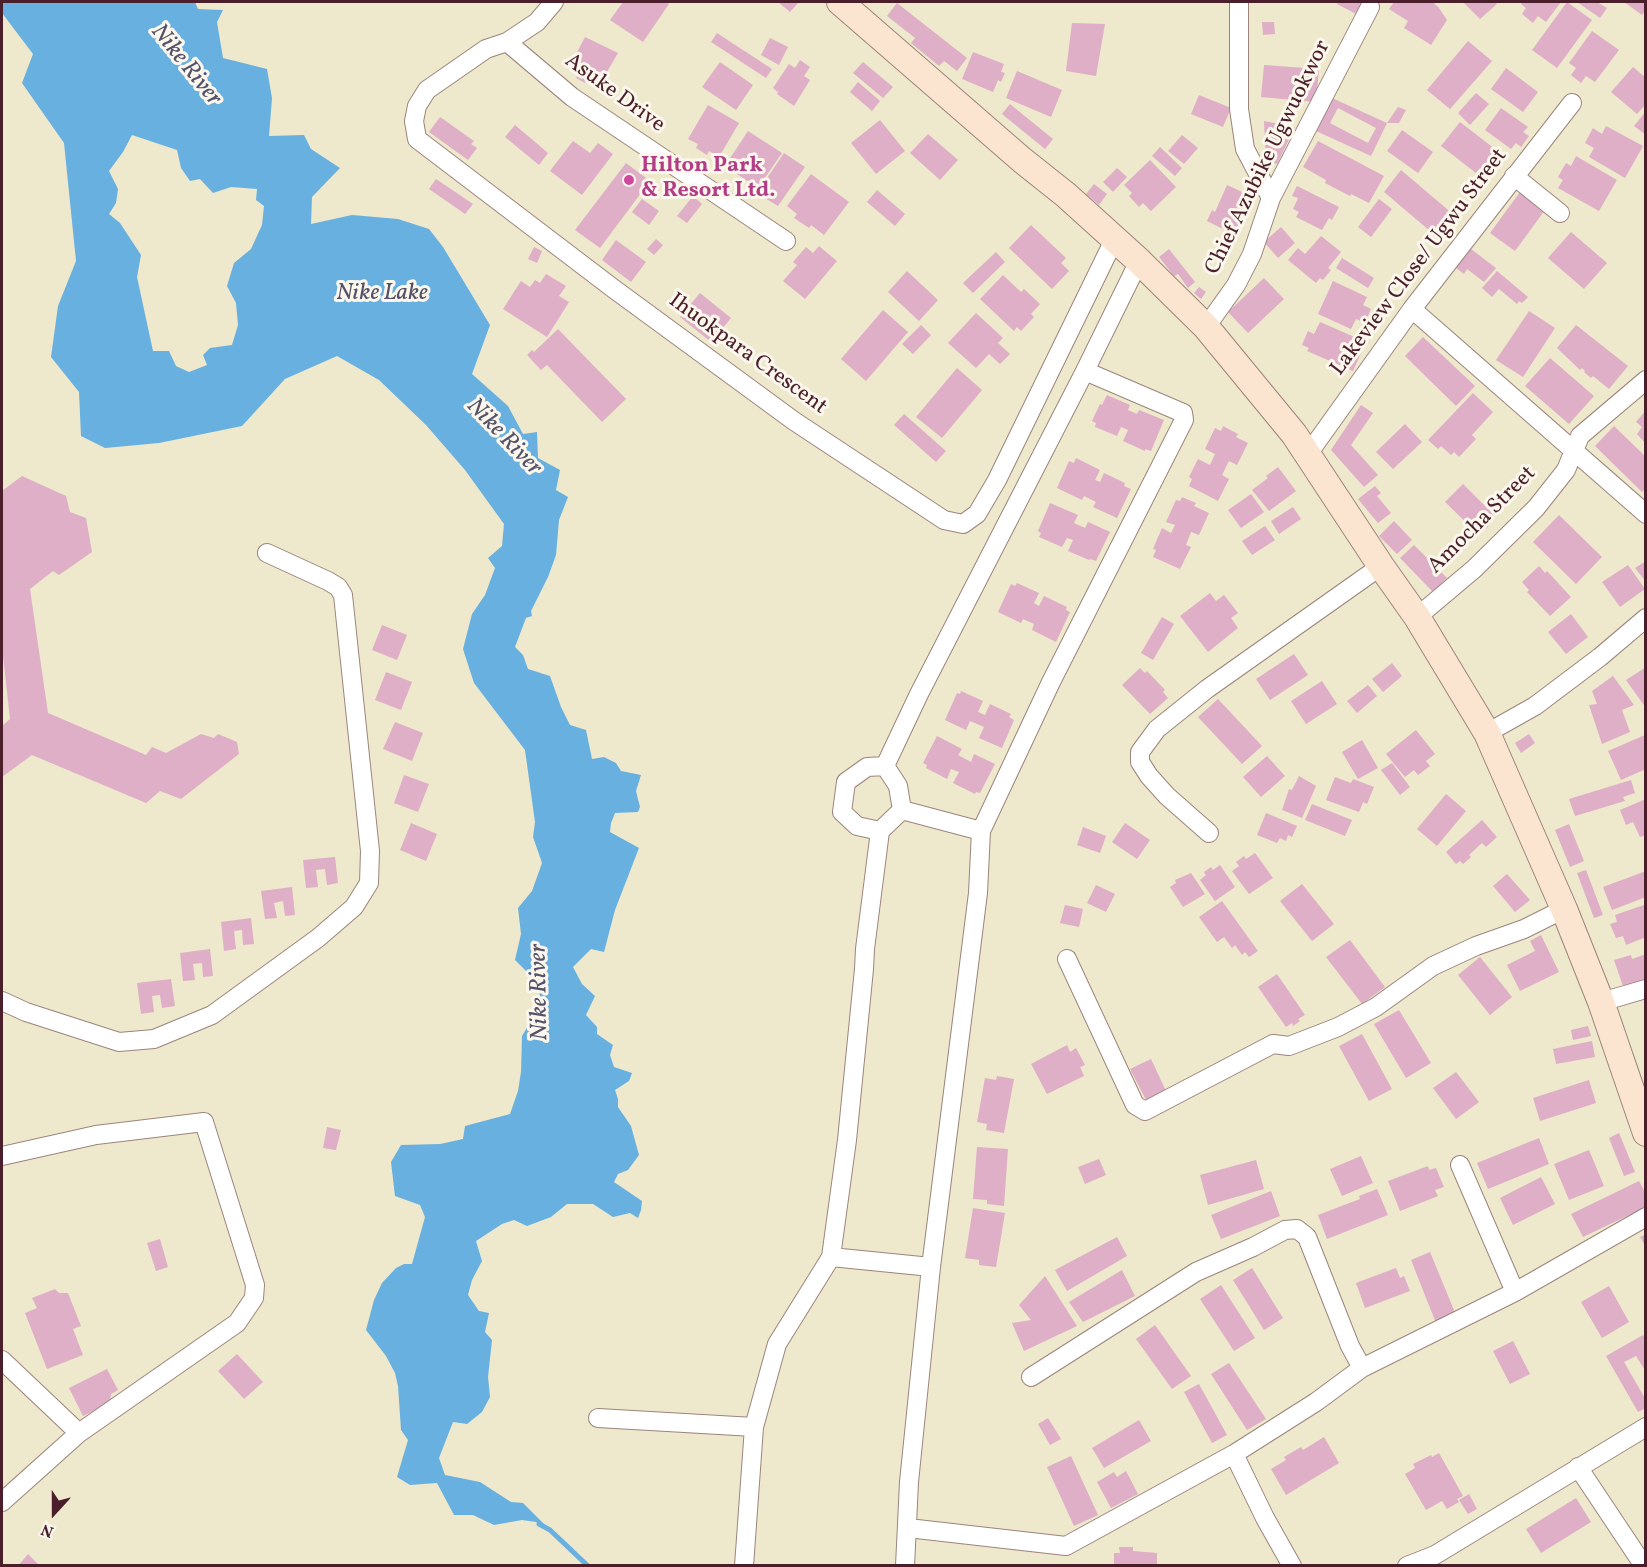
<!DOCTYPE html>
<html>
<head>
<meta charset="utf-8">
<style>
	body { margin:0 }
	#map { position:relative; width:1647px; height:1567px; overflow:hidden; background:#eee8cd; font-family:Vollkorn,serif }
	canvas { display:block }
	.frame { position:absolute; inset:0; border:3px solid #4a1f2b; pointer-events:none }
	.north { position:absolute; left:24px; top:1483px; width:60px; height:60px; -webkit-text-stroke:4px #fbf7ec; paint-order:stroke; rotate:201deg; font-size:16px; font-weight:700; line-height:24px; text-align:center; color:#4a1f2b }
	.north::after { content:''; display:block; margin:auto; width:21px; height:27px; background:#4a1f2b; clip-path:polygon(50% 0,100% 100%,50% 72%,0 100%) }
</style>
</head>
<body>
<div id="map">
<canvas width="1647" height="1567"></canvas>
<div class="frame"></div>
<div class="north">N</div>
</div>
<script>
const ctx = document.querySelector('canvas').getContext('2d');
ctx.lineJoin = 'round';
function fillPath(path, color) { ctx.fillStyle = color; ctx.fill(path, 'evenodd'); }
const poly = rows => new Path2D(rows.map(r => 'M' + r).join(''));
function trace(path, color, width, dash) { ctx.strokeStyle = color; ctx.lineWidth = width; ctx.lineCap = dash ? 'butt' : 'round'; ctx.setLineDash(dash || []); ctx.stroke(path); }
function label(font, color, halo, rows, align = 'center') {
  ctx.font = font + ' Vollkorn,serif'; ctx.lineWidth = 6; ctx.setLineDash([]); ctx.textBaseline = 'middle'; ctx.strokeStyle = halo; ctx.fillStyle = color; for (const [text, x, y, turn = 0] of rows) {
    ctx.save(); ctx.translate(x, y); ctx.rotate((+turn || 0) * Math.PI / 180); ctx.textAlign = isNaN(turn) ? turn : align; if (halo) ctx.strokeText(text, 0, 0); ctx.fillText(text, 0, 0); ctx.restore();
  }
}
fillPath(poly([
	[2,2,195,2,198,9,223,10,217,22,223,58,267,69,272,98,269,136,304,135,311,149,340,168,312,197,311,224,352,215,398,219,429,229,443,247,490,325,472,374,508,406,523,434,537,432,538,458,560,470,556,490,568,497,559,520,556,555,548,577,531,611,532,616,526,618,515,647,523,655,528,669,550,676,561,707,570,725,586,730,592,759,604,757,616,763,621,771,641,775,636,791,640,807,638,812,615,813,611,823,610,832,639,848,615,910,604,952,591,949,573,967,582,984,595,996,586,1015,597,1027,597,1034,613,1045,610,1055,614,1067,632,1073,629,1081,615,1090,618,1099,618,1107,631,1126,639,1155,628,1170,618,1174,614,1182,642,1201,641,1210,638,1218,630,1213,613,1217,593,1204,567,1204,551,1217,527,1226,514,1220,502,1224,476,1241,482,1261,472,1280,468,1295,479,1311,489,1313,485,1332,492,1340,488,1377,490,1397,482,1412,467,1424,453,1422,439,1458,445,1475,480,1482,511,1502,523,1503,550,1530,536,1522,522,1520,494,1525,473,1515,454,1515,437,1483,410,1485,397,1477,408,1440,401,1430,398,1386,395,1373,386,1356,366,1330,374,1300,382,1283,396,1268,404,1264,412,1264,425,1217,420,1205,395,1196,391,1162,401,1145,440,1144,463,1139,465,1126,510,1114,518,1091,521,1072,522,1036,541,1004,538,983,515,960,521,934,518,908,532,891,542,863,533,837,535,822,525,750,474,683,463,649,472,614,485,595,495,568,488,558,502,546,504,524,465,470,426,425,379,380,337,356,285,379,242,426,159,443,105,448,81,436,79,392,51,357,58,306,76,261,64,143,22,83,33,54,2,13],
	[132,135,177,150,181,168,190,181,200,179,213,193,231,187,257,189,256,200,264,206,262,225,251,249,234,263,227,286,236,303,238,325,232,345,210,348,203,355,207,365,189,372,176,366,169,351,153,351,137,277,141,255,120,223,109,214,116,203,118,189,109,171,123,152]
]), '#67b0df');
trace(poly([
	[539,1524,550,1530,588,1566]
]), '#67b0df', 5);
fillPath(poly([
	[623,2,665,2,669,4,643,42,610,20],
	[778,2,799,2,790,12],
	[1338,2,1365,2,1358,15,1337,4],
	[1394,2,1433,2,1439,8,1447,20,1431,45,1404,28,1408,21,1389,9],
	[1463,2,1495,2,1497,4,1480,19],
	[1523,2,1561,2,1546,22,1538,16,1533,23,1522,14,1526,8,1521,4],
	[1567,2,1592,20,1557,68,1532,50],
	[1577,2,1597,2,1607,8,1600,18],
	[1624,2,1646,2,1646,9,1642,15],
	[897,3,967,58,957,71,944,61,939,66,911,43,915,38,887,16],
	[1262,22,1274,22,1275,34,1263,35],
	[1072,23,1105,24,1096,76,1066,71],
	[1592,31,1619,50,1595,82,1586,76,1581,83,1571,75,1576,68,1569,63],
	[717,33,772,69,766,78,711,42],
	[585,37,618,53,604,77,592,70,585,83,576,78,583,65,573,60],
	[770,38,788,47,779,65,761,55],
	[1468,41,1492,61,1450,109,1427,90],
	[973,52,1004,64,1001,72,1005,73,1001,82,998,80,993,92,962,79],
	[800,60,810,67,804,76,810,80,794,106,777,94,778,92,773,88,789,64,795,68],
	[720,62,753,85,736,110,702,87],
	[863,62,893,87,883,98,853,73],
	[1264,65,1319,69,1316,102,1261,97],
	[1633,67,1646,78,1646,104,1637,114,1611,92],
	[1506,68,1538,92,1523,112,1491,89],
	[1017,71,1062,90,1051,117,1006,98],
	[858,82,880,101,872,111,850,92],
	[1476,93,1489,104,1470,125,1458,113],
	[1199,95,1231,108,1223,127,1191,114],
	[1332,98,1387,123,1371,156,1316,131],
	[1338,108,1376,128,1368,143,1330,123],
	[1010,104,1053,139,1045,149,1002,114],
	[708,105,739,123,719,157,709,151,707,155,696,148,698,144,688,139],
	[1398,107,1406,110,1399,123,1387,123],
	[1501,108,1528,127,1523,132,1529,136,1521,147,1516,143,1511,149,1485,130],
	[1646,111,1646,135,1634,126],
	[440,117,474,141,471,144,477,148,468,160,429,132],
	[880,120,905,151,876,174,851,143],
	[1264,121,1295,127,1277,164,1266,161],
	[1460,122,1495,149,1491,154,1498,159,1487,173,1480,168,1476,173,1441,146],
	[515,125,548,153,539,165,505,137],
	[1606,126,1643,146,1625,178,1589,157,1594,148,1585,143,1593,128,1602,134],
	[1402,130,1433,152,1418,173,1387,151],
	[748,131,782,153,758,188,725,166],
	[928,134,958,160,940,180,910,153],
	[1182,135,1198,148,1184,164,1168,151],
	[573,141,590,153,598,143,613,154,582,195,550,171],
	[1318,141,1384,176,1369,203,1351,194,1350,196,1325,183,1326,180,1303,167],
	[1160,147,1182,168,1175,176,1152,156],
	[784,153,805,167,778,206,757,193],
	[1576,156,1617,180,1599,211,1558,188,1563,180,1558,177,1566,163,1571,166],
	[1150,160,1176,187,1151,211,1143,203,1139,207,1129,196,1132,193,1124,185],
	[626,163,650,181,600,248,575,230],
	[1117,168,1127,177,1113,192,1103,182],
	[1401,170,1454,215,1436,236,1384,192],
	[811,174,849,202,824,235,811,225,809,228,794,218,797,214,787,206],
	[436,179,473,204,465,214,429,189],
	[1094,184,1107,194,1099,205,1086,194],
	[1227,185,1253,197,1235,235,1207,221,1212,210,1215,212],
	[1297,186,1339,207,1332,220,1329,218,1322,230,1296,217,1299,212,1293,209,1298,198,1292,196],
	[877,190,905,214,895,226,867,202],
	[1520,192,1545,210,1515,251,1490,233],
	[693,196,702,204,687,223,677,216],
	[642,199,659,211,649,225,632,212],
	[1379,199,1392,209,1371,237,1358,227],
	[1031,225,1066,258,1061,263,1069,271,1052,289,1009,248],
	[1281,227,1295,243,1278,258,1264,242],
	[1571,232,1607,263,1584,289,1548,258],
	[1321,236,1341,252,1328,268,1331,270,1323,280,1320,278,1316,283,1288,260,1298,248,1305,254],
	[656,239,663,245,654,255,647,249],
	[616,240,646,262,631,282,602,260],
	[819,246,837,261,805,299,783,281,797,265,793,262,806,247,813,253],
	[534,247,542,251,537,263,528,259],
	[1169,249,1195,282,1188,288,1178,274,1174,276,1159,257],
	[1471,249,1496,268,1484,282,1467,269,1464,274,1456,268],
	[996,252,1005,262,973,293,963,283],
	[1342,258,1374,278,1368,288,1336,268],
	[907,271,938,300,919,321,888,292],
	[1497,271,1528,297,1522,303,1519,301,1517,304,1499,289,1492,297,1482,288],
	[546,274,566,286,559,296,569,302,547,337,503,309,521,281,530,287,535,280,540,283],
	[1003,275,1021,292,1024,289,1040,304,1031,314,1034,317,1021,331,1017,327,1014,331,980,299],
	[1264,278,1284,299,1248,333,1228,312],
	[1333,281,1367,297,1363,305,1371,309,1365,323,1356,319,1351,329,1318,314],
	[1199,287,1206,292,1201,299,1194,293],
	[700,293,731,318,711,342,680,317],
	[883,310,908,332,866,381,841,359],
	[1529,311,1555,328,1523,377,1496,360],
	[976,313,1003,338,998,343,1010,354,1000,364,989,354,976,368,948,343],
	[1320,322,1366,342,1353,371,1307,351,1309,348,1302,345,1308,331,1314,334],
	[921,325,931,335,913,354,902,344],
	[1576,325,1628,366,1609,389,1593,376,1591,378,1584,372,1585,371,1582,368,1580,370,1557,348],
	[558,329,626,399,602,422,547,365,541,370,527,355,532,350,534,352],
	[1423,337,1475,386,1456,406,1405,356],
	[1550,358,1594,396,1569,424,1525,386],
	[957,368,982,390,942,438,916,417],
	[1473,393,1493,412,1472,435,1476,439,1459,457,1454,452,1451,455,1441,446,1438,449,1428,440],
	[1107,395,1130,405,1128,410,1137,414,1139,410,1164,420,1151,451,1145,449,1145,451,1123,441,1128,430,1121,427,1117,436,1095,427,1096,423,1092,421,1100,404,1102,405],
	[1361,405,1373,413,1351,445,1378,475,1364,487,1331,450],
	[1646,410,1646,444,1637,434,1642,427,1636,422],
	[904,414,946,451,936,462,894,425],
	[1405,424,1422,442,1393,469,1376,452],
	[1223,426,1238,434,1236,437,1248,443,1237,465,1229,461,1222,475,1229,479,1218,501,1189,486,1192,479,1189,477,1198,459,1210,465,1215,454,1205,449,1215,428,1221,431],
	[1614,426,1646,457,1646,488,1642,492,1595,446],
	[1076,458,1100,470,1095,480,1100,482,1104,473,1125,483,1124,486,1131,489,1117,518,1093,507,1096,502,1084,496,1082,500,1057,488,1069,461,1074,463],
	[1278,467,1296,491,1269,511,1252,490,1268,478,1266,476],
	[22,476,66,496,70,512,86,518,92,552,59,575,53,571,30,589,48,713,146,755,152,747,166,753,201,734,214,738,218,734,237,742,239,754,181,799,160,791,146,803,32,755,2,777,2,726,10,719,2,647,2,491],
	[1463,484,1494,515,1489,521,1491,523,1486,529,1483,526,1477,533,1445,502],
	[1375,486,1381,493,1377,496,1391,513,1378,523,1358,499],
	[1251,494,1264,512,1241,528,1228,510],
	[1182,497,1196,503,1194,506,1209,513,1199,535,1191,532,1186,545,1191,547,1180,569,1153,557,1156,550,1153,549,1162,528,1171,533,1175,525,1166,522,1176,500,1180,501],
	[1050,503,1078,515,1074,523,1085,528,1088,522,1110,532,1096,561,1090,559,1089,560,1068,551,1073,540,1067,538,1062,547,1039,537,1041,533,1038,531],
	[1293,507,1301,519,1279,534,1271,521],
	[1559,515,1602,557,1576,584,1533,542],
	[1394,521,1412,540,1397,554,1379,536],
	[1265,526,1275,540,1252,555,1242,541],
	[1414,545,1447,578,1433,592,1400,558],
	[1646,561,1646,582,1635,568],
	[1628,565,1645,589,1620,607,1602,582],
	[1539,566,1545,573,1547,571,1571,597,1550,616,1527,592,1529,590,1522,582],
	[1017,583,1039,593,1034,603,1039,606,1044,596,1067,607,1066,610,1070,612,1056,642,1032,630,1034,624,1023,619,1021,623,998,612,1011,584,1015,586],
	[1210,593,1216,601,1224,595,1238,613,1231,618,1238,628,1208,652,1180,616],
	[1571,614,1588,637,1566,654,1548,632],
	[1162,617,1174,624,1153,660,1141,653],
	[382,625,407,635,397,660,372,650],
	[1294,654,1308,675,1270,700,1256,679],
	[1392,663,1402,676,1383,692,1372,679],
	[1646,667,1646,708,1626,680],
	[1140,668,1145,673,1147,671,1165,690,1163,692,1168,698,1150,714,1122,685],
	[386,672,412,682,401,710,375,700],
	[1613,676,1634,705,1622,710,1630,732,1602,744,1589,705,1597,704,1592,691],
	[1322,681,1337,704,1306,724,1291,701],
	[1368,685,1377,696,1357,713,1347,701],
	[961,691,983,701,978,712,985,715,990,704,1011,714,1009,717,1014,720,1002,748,979,738,984,727,970,721,966,730,945,720,957,693,960,694],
	[1218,699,1262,746,1242,764,1198,717],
	[395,722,423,733,412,761,383,749],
	[1416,730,1435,754,1426,761,1430,766,1418,775,1414,770,1405,777,1386,754],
	[1529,734,1535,743,1521,753,1515,743],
	[1645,735,1646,769,1621,780,1608,751],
	[937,736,962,749,958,755,971,762,974,754,995,764,980,793,976,792,975,794,953,783,959,772,951,769,947,779,926,768,927,765,923,763],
	[1362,740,1378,768,1358,779,1342,752],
	[1267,756,1285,776,1261,797,1243,777],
	[1392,763,1410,787,1400,795,1381,770],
	[404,775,429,784,418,812,394,803],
	[1299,776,1316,786,1302,818,1282,810,1289,789,1292,790],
	[1335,777,1351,783,1353,779,1374,787,1367,804,1363,802,1359,812,1326,800],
	[1631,780,1635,793,1623,797,1625,801,1575,816,1569,799],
	[1446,794,1466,811,1437,846,1417,829],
	[1646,799,1646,835,1640,837,1633,822,1626,825,1620,810],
	[1312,804,1352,820,1345,836,1305,820],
	[1266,813,1297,826,1292,837,1288,835,1286,841,1280,838,1277,843,1257,835],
	[1482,820,1497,837,1486,847,1482,843,1469,855,1471,857,1463,864,1460,861,1456,864,1446,852],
	[411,823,437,834,426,861,400,850],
	[1125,823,1150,840,1137,859,1112,842],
	[1569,824,1584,861,1570,867,1555,830],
	[1083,827,1106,836,1100,853,1077,845],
	[1255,853,1273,878,1249,894,1232,871,1239,866,1236,862,1244,856,1246,859],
	[335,857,338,883,327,885,325,869,316,870,318,887,306,888,303,860],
	[1220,865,1235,887,1215,901,1200,880,1206,875,1204,872,1211,867,1213,870],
	[1586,870,1603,915,1594,918,1577,873],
	[1646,871,1646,897,1612,910,1603,887],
	[1191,873,1205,894,1183,907,1170,887,1176,883,1175,880],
	[1507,874,1530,900,1515,912,1493,886],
	[1302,884,1334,924,1312,941,1280,901],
	[1096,885,1115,894,1106,912,1087,903],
	[292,887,295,915,285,916,283,901,274,903,277,918,265,919,261,891],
	[1222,901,1258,951,1249,957,1245,952,1242,955,1235,945,1232,948,1224,937,1217,942,1199,917],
	[1065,905,1083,909,1079,927,1060,923],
	[1644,905,1646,910,1646,937,1626,945,1623,936,1616,938,1610,924,1617,922,1615,915],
	[251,918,254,944,243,945,242,930,234,931,236,949,224,951,221,922],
	[1541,935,1559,972,1520,991,1507,965,1535,951,1530,941],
	[1350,940,1385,987,1362,1004,1326,957],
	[210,949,213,976,203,977,202,963,193,964,195,980,183,981,180,953],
	[1646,954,1646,982,1624,989,1614,960,1631,955,1632,959],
	[1480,957,1512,997,1490,1015,1458,975],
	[1277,974,1305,1015,1298,1019,1300,1021,1293,1026,1292,1023,1286,1027,1258,987],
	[171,979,175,1006,162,1008,160,995,152,996,154,1012,141,1014,137,983],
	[1399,1010,1431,1063,1406,1078,1374,1024],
	[1588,1026,1591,1036,1573,1040,1571,1030],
	[1362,1034,1392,1089,1369,1101,1339,1046],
	[1592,1041,1595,1057,1556,1064,1553,1049],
	[1067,1045,1070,1052,1076,1048,1085,1065,1080,1067,1084,1076,1047,1094,1031,1064],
	[1151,1059,1166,1091,1146,1100,1130,1069],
	[1456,1072,1479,1102,1456,1119,1433,1088],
	[997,1076,1014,1079,1004,1133,986,1130,987,1124,977,1122,985,1078,996,1080],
	[1589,1080,1596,1103,1540,1121,1533,1098],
	[327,1127,341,1130,336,1150,323,1148],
	[1619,1133,1635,1172,1624,1176,1609,1138],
	[1539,1138,1549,1164,1488,1189,1477,1163],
	[977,1147,1008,1149,1004,1206,987,1204,987,1200,973,1199],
	[1589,1150,1604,1186,1569,1200,1554,1164],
	[1361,1156,1373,1183,1342,1196,1330,1169],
	[1099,1159,1106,1175,1085,1184,1078,1167],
	[1256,1160,1264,1189,1208,1205,1200,1175],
	[1428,1166,1429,1170,1436,1168,1444,1187,1435,1190,1438,1196,1400,1211,1388,1181],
	[1541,1177,1555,1204,1513,1225,1500,1198],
	[1639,1181,1646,1194,1646,1207,1583,1237,1571,1214],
	[1377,1189,1388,1215,1327,1239,1318,1215,1360,1199,1359,1196],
	[1271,1191,1280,1216,1221,1239,1211,1215],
	[973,1208,1005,1213,996,1267,979,1265,979,1260,965,1258],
	[1646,1234,1646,1247,1640,1237],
	[1117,1237,1127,1256,1067,1291,1055,1270],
	[160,1239,168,1267,156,1271,147,1243],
	[1430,1252,1456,1315,1436,1323,1411,1260],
	[1252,1268,1283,1318,1264,1330,1233,1280],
	[1396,1268,1400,1278,1404,1276,1410,1291,1365,1308,1356,1283],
	[1122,1270,1135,1296,1083,1322,1069,1302],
	[1045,1276,1077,1326,1024,1351,1012,1323,1031,1320,1019,1305],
	[1221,1285,1255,1338,1234,1351,1200,1299],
	[1609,1286,1629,1322,1602,1338,1581,1302],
	[55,1289,59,1293,68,1293,81,1326,73,1329,83,1355,47,1369,25,1313,37,1308,32,1298],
	[1155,1325,1191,1376,1172,1389,1136,1339],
	[1643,1335,1646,1340,1646,1372,1636,1356,1624,1362,1646,1400,1646,1408,1638,1412,1606,1356],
	[1513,1341,1530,1374,1510,1384,1493,1351],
	[237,1354,263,1382,244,1399,218,1371],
	[1229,1363,1266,1419,1247,1430,1211,1374],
	[107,1369,118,1390,111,1394,110,1403,83,1416,69,1388],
	[1199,1384,1227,1435,1212,1443,1184,1392],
	[1048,1418,1061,1439,1050,1445,1038,1424],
	[1139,1420,1151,1441,1104,1468,1092,1448],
	[1324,1437,1339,1463,1286,1495,1271,1469,1286,1460,1284,1457,1301,1447,1303,1450],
	[1439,1453,1463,1496,1457,1499,1459,1502,1447,1509,1442,1501,1426,1510,1405,1474,1415,1468,1413,1464,1431,1455,1432,1457],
	[1071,1456,1098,1515,1074,1526,1047,1467],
	[1126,1471,1138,1494,1111,1508,1097,1482,1114,1472,1117,1477],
	[1469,1494,1477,1509,1468,1514,1459,1500],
	[1576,1498,1591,1522,1541,1553,1526,1529],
	[1119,1547,1133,1547,1133,1551,1157,1553,1157,1566,1114,1566,1114,1553,1120,1553],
	[28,1554,40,1566,18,1566]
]), '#deafc6');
const street = poly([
	[554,2,537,22,507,42,486,49,427,90,417,106,414,121,417,139,614,289,794,421,944,520,963,524,977,514,997,480,1115,238],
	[1239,2,1239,109,1245,149,1271,198],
	[507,42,572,97,786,241],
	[1514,176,1560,213],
	[1412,309,1646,514],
	[1206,327,1236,285,1252,254,1271,198,1370,7],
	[1308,454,1412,309,1572,103],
	[1417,617,1474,569,1536,508,1566,470,1580,436,1646,380],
	[1487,733,1535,706,1600,657,1646,618],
	[880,831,857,826,842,812,846,782,867,767,885,766],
	[981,831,902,810,898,786,885,766,919,694,1085,371,1139,261],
	[1209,833,1167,796,1149,776,1140,762,1140,752,1157,729,1207,689,1381,566],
	[1067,959,1135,1105,1145,1111,1273,1044,1289,1046,1338,1027,1376,1007,1433,966,1476,946,1524,929,1564,909],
	[2,1001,26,1012,119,1042,154,1039,212,1015,318,938,354,907,369,883,370,851,343,595,338,587,328,581,267,553],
	[1601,1002,1646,989],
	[2,1156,96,1135,204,1122,255,1285,254,1298,237,1323,79,1433,2,1502],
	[1460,1165,1515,1292],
	[831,1257,931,1267],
	[2,1360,79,1433],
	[1031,1377,1196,1272,1253,1247,1285,1230,1297,1229,1307,1237,1350,1346,1362,1368],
	[598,1418,754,1427],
	[1234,1454,1265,1518,1292,1566],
	[1578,1467,1644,1566],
	[908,1528,1066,1546,1234,1454,1316,1402,1362,1368,1515,1292,1646,1217],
	[744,1566,754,1427,777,1344,831,1257,847,1140,864,969,865,949,880,831,902,810],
	[905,1566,909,1482,931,1267,978,893,981,831,1051,682,1184,420,1183,413,1085,371],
	[1407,1566,1435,1555,1646,1427]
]);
const secondary = poly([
	[840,2,1022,160,1066,195,1139,261,1206,327,1294,434,1381,566,1417,617,1487,733,1564,909,1601,1002,1646,1133]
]);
trace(street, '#9c847c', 20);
trace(secondary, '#9c847c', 28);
trace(street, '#fff', 18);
trace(secondary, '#fce5d0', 26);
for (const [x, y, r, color] of [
	[629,180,6,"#d1479c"]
]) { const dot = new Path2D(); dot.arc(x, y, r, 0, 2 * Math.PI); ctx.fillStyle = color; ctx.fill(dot); trace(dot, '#fbf7ec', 2); }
label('22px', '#4a1f2b', '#fbf7ec', [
	["Asuke Drive",614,94,36],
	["Chief Azubike Ugwuokwor",1269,158,-64],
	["Lakeview Close/ Ugwu Street",1420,263,-53],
	["Ihuokpara Crescent",747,355,36],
	["Amocha Street",1483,521,-45]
]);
label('bold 22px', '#b23c85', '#fbf7ec', [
	["Hilton Park",641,167],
	["& Resort Ltd.",641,192]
], 'left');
label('italic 24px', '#54526a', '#fbf7ec', [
	["Nike River",185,66,51],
	["Nike Lake",382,295],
	["Nike River",503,438,46],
	["Nike River",541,992,-91]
]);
</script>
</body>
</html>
